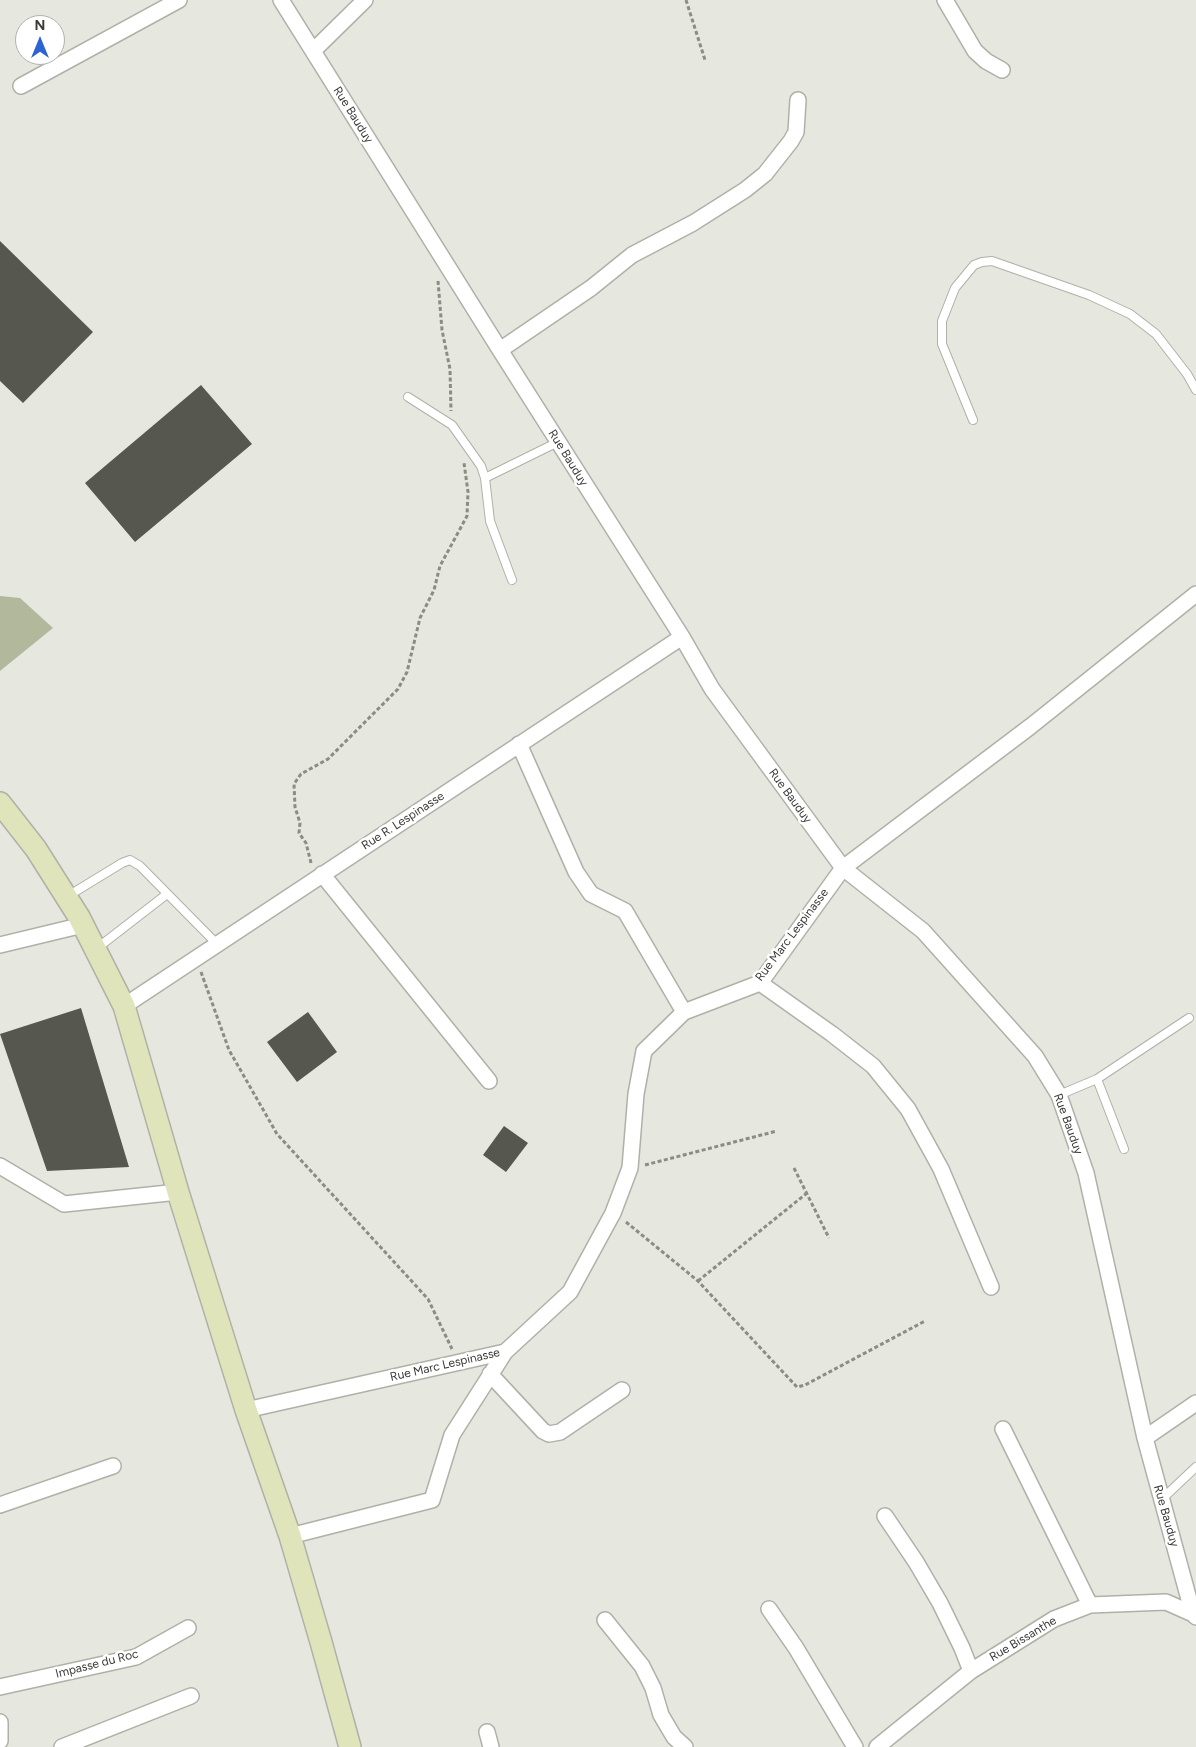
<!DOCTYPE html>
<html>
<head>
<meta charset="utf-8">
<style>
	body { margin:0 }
	#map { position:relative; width:1196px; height:1747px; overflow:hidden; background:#e6e8df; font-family:Figtree,sans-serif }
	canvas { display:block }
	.north { position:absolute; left:15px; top:15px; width:50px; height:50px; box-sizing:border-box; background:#fff; border:1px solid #b0b0af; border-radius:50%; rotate:0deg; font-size:14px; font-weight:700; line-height:20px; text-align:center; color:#393a36 }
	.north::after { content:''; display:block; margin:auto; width:18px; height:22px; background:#2c65d3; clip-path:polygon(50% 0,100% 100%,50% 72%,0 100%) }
</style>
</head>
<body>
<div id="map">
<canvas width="1196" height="1747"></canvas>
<div class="north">N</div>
</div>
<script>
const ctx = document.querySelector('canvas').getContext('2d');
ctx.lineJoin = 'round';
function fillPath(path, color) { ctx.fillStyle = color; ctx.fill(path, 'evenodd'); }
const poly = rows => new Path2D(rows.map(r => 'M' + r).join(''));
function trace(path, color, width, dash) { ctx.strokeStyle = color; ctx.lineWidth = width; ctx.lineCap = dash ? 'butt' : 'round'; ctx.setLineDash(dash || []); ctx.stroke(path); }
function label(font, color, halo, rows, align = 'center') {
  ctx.font = font + ' Figtree,sans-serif'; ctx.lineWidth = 5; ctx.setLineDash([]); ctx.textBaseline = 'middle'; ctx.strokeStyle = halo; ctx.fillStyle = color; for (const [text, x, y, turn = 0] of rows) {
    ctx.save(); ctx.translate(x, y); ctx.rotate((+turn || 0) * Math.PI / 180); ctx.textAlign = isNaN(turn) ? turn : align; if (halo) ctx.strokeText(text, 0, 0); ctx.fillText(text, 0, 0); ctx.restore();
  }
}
fillPath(poly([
	[0,596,20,598,53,628,0,671]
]), '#b2b89c');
fillPath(poly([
	[0,241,93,332,23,403,0,381],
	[201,385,252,444,135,542,85,483],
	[81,1008,129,1167,47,1171,0,1034],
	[308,1012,337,1052,297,1082,267,1042],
	[504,1126,528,1143,506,1172,483,1155]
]), '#565850');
const lane = poly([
	[408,397,452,425,481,466,485,478,490,521,512,580],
	[973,420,942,344,942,321,955,288,974,265,982,262,992,261,1089,295,1130,314,1156,334,1187,374,1196,390],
	[485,478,558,442],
	[68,896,122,863,130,860,140,866,217,944],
	[96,949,167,894],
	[1097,1079,1124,1149],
	[1059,1095,1097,1079,1189,1018],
	[1161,1500,1196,1467]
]);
const street = poly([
	[281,0,500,350,682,637,712,689,843,868,923,931,1035,1056,1059,1095,1086,1173,1145,1438,1193,1614,1196,1617],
	[945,0,975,51,986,61,1002,70],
	[313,51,365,0],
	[21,86,179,0],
	[500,350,591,288,632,255,693,223,745,190,765,174,791,141,796,132,798,100],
	[519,744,576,872,591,894,625,911,684,1012],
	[322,874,489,1081],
	[0,945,83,925],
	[760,983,832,1034,873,1066,908,1109,941,1169,991,1287],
	[124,1006,682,637],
	[0,1166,64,1204,178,1192],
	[490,1374,543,1431,549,1434,560,1432,622,1390],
	[246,1410,505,1352,570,1292,613,1213,630,1168,636,1094,644,1051,684,1012,760,983,843,868,1031,726,1196,594],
	[1003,1429,1090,1605],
	[1145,1438,1196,1403],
	[0,1505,113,1466],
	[885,1516,916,1562,940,1603,962,1648,971,1671],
	[290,1536,432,1500,452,1435,505,1352],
	[769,1609,796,1648,855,1747],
	[605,1620,642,1666,653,1688,661,1715,674,1737,685,1747],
	[0,1687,136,1657,188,1628],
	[0,1722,0,1741],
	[487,1732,491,1747],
	[62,1747,191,1696],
	[877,1747,971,1671,1054,1619,1090,1605,1166,1602,1193,1614]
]);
const secondary = poly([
	[0,803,36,849,79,917,124,1006,178,1192,246,1410,290,1536,321,1642,350,1747]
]);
trace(lane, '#afb1a8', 10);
trace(street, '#afb1a8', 18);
trace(secondary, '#afb1a8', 24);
trace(poly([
	[686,0,705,60],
	[438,281,442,330,450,369,451,411],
	[311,863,306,843,299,833,300,823,295,807,294,784,301,774,328,759,398,689,407,672,420,618,434,590,440,566,467,516,468,492,464,463],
	[201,972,229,1050,277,1134,428,1299,452,1349],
	[645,1165,777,1131],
	[794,1168,829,1238],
	[626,1222,698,1281,797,1387,805,1385,925,1321],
	[698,1281,807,1193]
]), '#8a8c85', 3, [4, 2.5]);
trace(lane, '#fff', 8);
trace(street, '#fff', 15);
trace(secondary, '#dfe4ba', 21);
label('12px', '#393a36', '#fff', [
	["Rue Bauduy",353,115,58],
	["Rue Bauduy",568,458,58],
	["Rue Bauduy",790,796,54],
	["Rue R. Lespinasse",403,821,-33],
	["Rue Marc Lespinasse",792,935,-53],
	["Rue Bauduy",1068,1124,70],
	["Rue Marc Lespinasse",445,1365,-13],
	["Rue Bauduy",1166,1516,74],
	["Rue Bissanthe",1023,1639,-31],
	["Impasse du Roc",97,1664,-14]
]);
</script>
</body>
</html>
